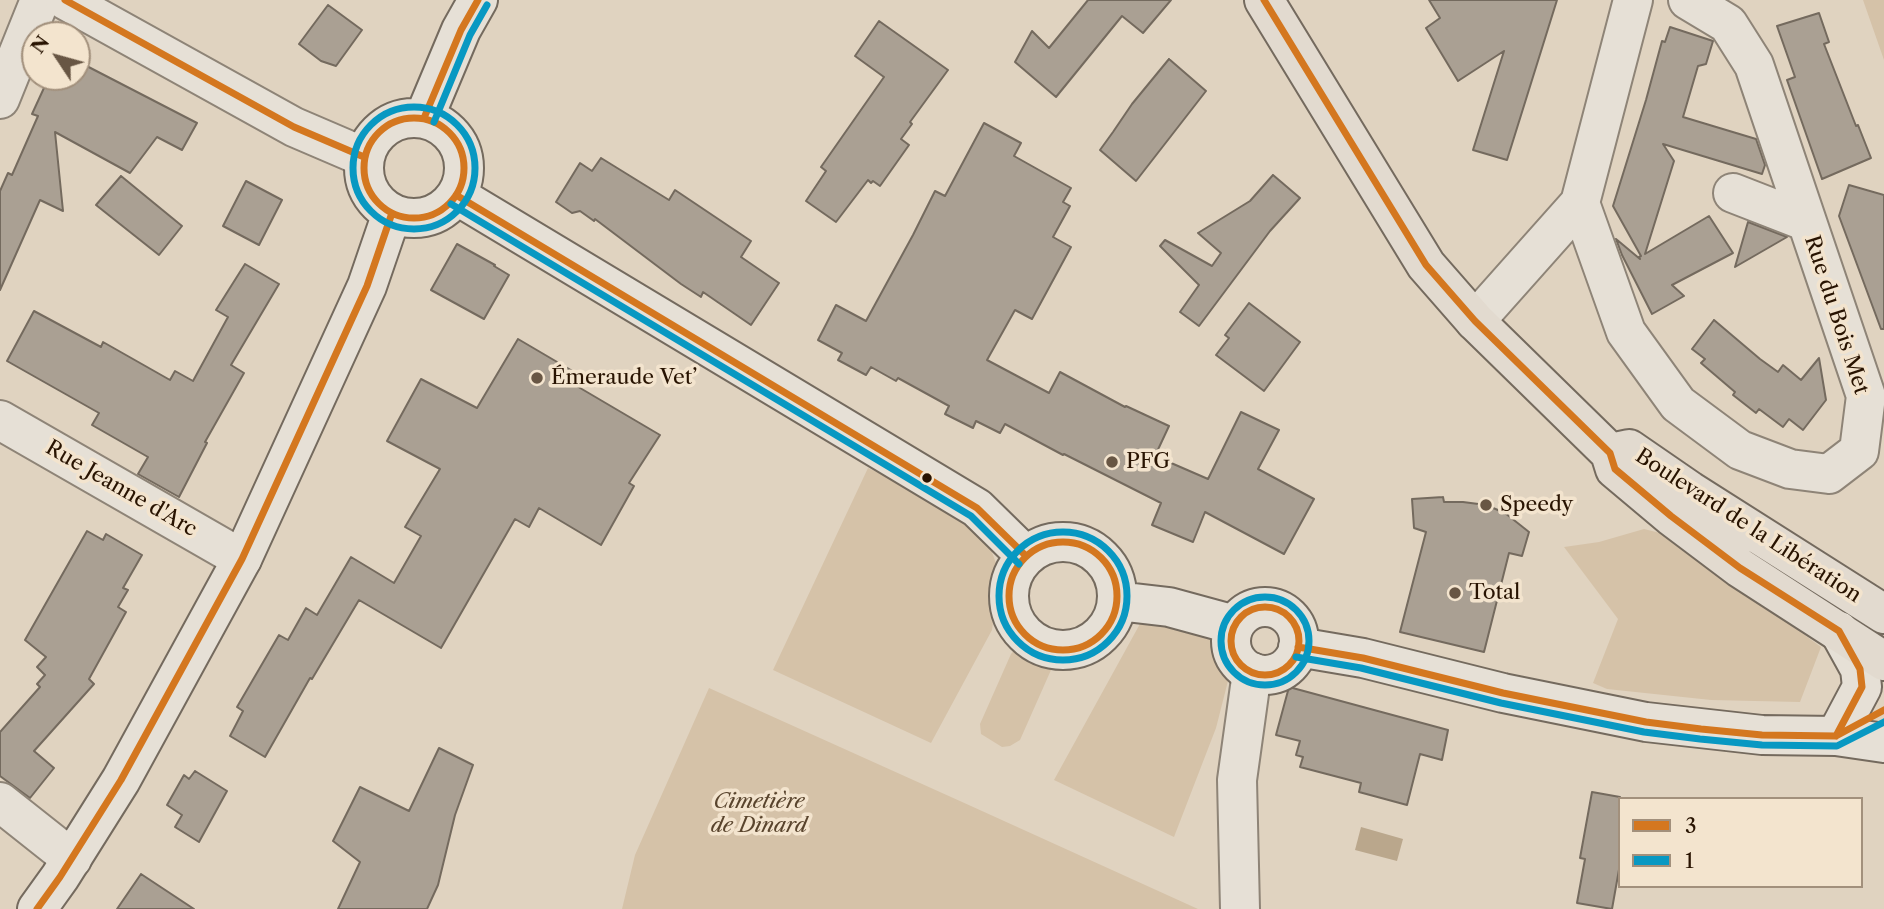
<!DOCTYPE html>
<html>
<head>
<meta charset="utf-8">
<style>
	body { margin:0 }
	#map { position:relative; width:1884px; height:909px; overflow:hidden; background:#e0d3c0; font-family:"Libre Caslon Text",serif }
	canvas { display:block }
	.legend { position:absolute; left:1618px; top:797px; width:245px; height:91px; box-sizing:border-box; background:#f3e4ce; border:2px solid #a2907c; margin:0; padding:9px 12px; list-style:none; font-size:21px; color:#281301 }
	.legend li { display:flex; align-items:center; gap:14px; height:35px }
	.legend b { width:35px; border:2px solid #a2907c }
	.north { position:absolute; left:21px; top:21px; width:70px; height:70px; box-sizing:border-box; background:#f3e4ce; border:2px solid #a2907c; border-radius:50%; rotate:306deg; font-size:19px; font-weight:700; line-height:28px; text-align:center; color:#281301 }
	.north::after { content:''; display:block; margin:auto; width:24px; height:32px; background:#685644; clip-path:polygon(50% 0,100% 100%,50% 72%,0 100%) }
</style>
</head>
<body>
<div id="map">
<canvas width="1884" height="909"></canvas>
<ul class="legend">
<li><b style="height:9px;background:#d4771f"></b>3</li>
<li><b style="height:9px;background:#0898c2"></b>1</li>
</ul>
<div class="north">N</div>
</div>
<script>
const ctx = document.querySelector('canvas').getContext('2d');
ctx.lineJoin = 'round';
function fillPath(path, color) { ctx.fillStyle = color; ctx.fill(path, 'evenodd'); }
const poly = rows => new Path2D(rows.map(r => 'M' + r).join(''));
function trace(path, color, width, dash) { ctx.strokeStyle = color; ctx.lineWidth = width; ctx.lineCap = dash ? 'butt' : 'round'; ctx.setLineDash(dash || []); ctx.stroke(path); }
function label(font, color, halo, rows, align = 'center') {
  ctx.font = font + ' "Libre Caslon Text",serif'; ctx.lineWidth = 7; ctx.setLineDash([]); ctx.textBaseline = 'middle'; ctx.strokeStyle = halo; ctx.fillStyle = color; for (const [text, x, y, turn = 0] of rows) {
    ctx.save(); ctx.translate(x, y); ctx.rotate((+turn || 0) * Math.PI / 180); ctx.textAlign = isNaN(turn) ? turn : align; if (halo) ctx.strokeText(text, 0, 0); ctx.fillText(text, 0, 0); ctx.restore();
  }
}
fillPath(poly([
	[1863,0,1884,0,1884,60],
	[868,468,923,493,986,536,1000,574,992,630,931,743,773,670],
	[1644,529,1668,535,1821,647,1800,702,1711,700,1607,689,1593,683,1618,619,1564,547,1599,542],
	[1141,622,1214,635,1229,677,1216,728,1174,837,1054,780],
	[1020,644,1055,661,1020,740,1010,746,1002,747,981,734,980,724,1011,654],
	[709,688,971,806,1198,909,622,909,635,855]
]), '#d5c2a8');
fillPath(poly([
	[1361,827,1403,839,1397,861,1355,850]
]), '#baa78c');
const building = poly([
	[1088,0,1171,0,1143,33,1122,16,1056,97,1015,62,1032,31,1049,48,1088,0],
	[1429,0,1557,0,1507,160,1473,150,1504,51,1458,81,1426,28,1440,18,1429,0],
	[328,5,362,30,336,66,321,61,299,44,328,5],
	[1819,13,1829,42,1824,44,1856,126,1858,125,1871,158,1822,179,1787,80,1795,77,1777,26,1819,13],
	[879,21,948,70,910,122,912,124,901,139,909,145,880,186,873,181,871,183,868,180,836,222,806,201,826,171,821,167,884,77,855,56,879,21],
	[1670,27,1713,41,1706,64,1698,66,1683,117,1756,139,1765,165,1762,174,1663,144,1674,161,1645,254,1709,216,1733,253,1672,285,1684,296,1652,314,1622,255,1616,239,1640,259,1639,257,1641,256,1613,206,1646,100,1662,41,1665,42,1670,27],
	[1169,59,1206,91,1136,181,1100,150,1113,132,1132,104,1169,59],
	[77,61,197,123,182,150,157,137,130,173,55,132,63,211,40,200,0,290,0,191,8,173,12,175,38,116,32,114,49,77,77,77,77,61],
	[984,123,1021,143,1014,156,1071,188,1063,202,1070,206,1053,237,1071,247,1032,319,1015,310,987,360,1049,393,1060,372,1125,407,1126,406,1169,426,1155,456,1208,479,1241,412,1279,430,1258,469,1314,499,1284,554,1205,512,1193,542,1152,525,1161,503,1064,454,1063,455,1005,424,1000,433,976,421,973,428,945,414,949,406,898,378,896,381,871,367,866,375,838,360,842,353,818,340,836,305,866,321,913,235,935,191,945,196,984,123],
	[601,158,669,200,675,190,751,241,741,257,779,283,751,325,703,292,701,297,681,284,595,219,594,221,580,211,572,213,556,202,580,163,592,171,601,158],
	[1273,175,1300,198,1270,231,1199,326,1180,312,1199,285,1160,246,1165,240,1212,266,1221,253,1198,233,1250,201,1273,175],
	[121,176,182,226,159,255,96,205,121,176],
	[246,181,282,200,259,245,223,226,246,181],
	[1849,185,1884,195,1884,329,1881,329,1839,216,1849,185],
	[1748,222,1787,237,1735,267,1748,222],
	[457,244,495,265,494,266,509,275,484,319,431,290,457,244],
	[245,264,279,284,231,365,244,373,205,442,207,443,179,497,138,474,148,457,92,425,99,413,7,361,34,311,101,347,103,342,170,380,175,371,193,381,228,317,216,310,245,264],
	[1249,303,1300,342,1264,391,1216,355,1229,338,1225,335,1249,303],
	[1714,320,1760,359,1778,372,1783,365,1801,380,1819,358,1826,400,1803,430,1789,419,1783,427,1759,409,1756,413,1733,395,1735,392,1701,363,1705,359,1692,349,1714,320],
	[518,339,581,376,575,385,660,435,629,483,634,486,601,545,539,508,529,527,515,519,441,648,359,600,312,679,310,678,265,757,230,736,243,711,237,707,279,635,288,640,306,608,317,615,351,557,394,583,421,536,405,527,440,469,387,441,421,379,477,408,518,339],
	[1443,497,1444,502,1463,502,1486,505,1505,513,1529,532,1522,556,1509,553,1484,652,1400,632,1426,532,1414,528,1412,499,1443,497],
	[87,531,103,540,106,534,142,555,123,588,128,590,118,607,126,612,89,679,94,684,34,751,54,768,30,798,0,776,0,732,40,687,37,684,45,675,37,667,46,657,25,640,87,531],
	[1289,687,1448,730,1442,760,1420,754,1407,805,1359,792,1361,783,1300,767,1303,757,1296,755,1300,741,1276,735,1289,687],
	[439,748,473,765,455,815,438,885,427,909,338,909,360,862,333,841,360,787,409,811,439,748],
	[195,771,227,791,199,842,175,827,182,815,167,805,184,775,189,779,195,771],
	[1592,792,1620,797,1620,864,1612,909,1577,903,1585,859,1580,858,1592,792],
	[141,874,194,909,117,909,141,874]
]);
fillPath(building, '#aaa093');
trace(building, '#746a5e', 2);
const minor = poly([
	[0,99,40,0],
	[1733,193,1805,221],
	[1580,203,1626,332,1678,404,1740,450,1790,469,1829,474,1859,451,1866,396,1754,65,1728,24,1688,0],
	[1475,321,1580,203,1633,0],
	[0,420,242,559],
	[0,802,72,859],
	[1240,909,1237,780,1252,672]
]);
const tertiary = poly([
	[65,0,294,127,364,157]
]);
const secondary = poly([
	'364 168a50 50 0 1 1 100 0a50 50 0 1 1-100 0Z',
	[424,118,461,30,478,0],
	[456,195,977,508,1026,556],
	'1009 596a54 54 0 1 1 108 0a54 54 0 1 1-108 0Z',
	[1117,601,1169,607,1235,625],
	'1231 641a34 34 0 1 1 68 0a34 34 0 1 1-68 0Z',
	[1298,647,1363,658,1503,693,1646,722,1762,735,1836,736,1884,743],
	[1836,736,1862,687,1860,669,1839,631],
	[37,909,60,877,121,780,242,559,367,286,392,213]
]);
const primary = poly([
	[1264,0,1426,265,1475,321,1610,453,1615,469,1671,516,1740,568,1884,661],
	[1610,453,1629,449,1690,491,1884,614]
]);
trace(minor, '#8e8477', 42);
trace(tertiary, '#8e8477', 42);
trace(secondary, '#746a5e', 42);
trace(primary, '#746a5e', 42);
trace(minor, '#e6e0d6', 38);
trace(tertiary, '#e6e0d6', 38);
trace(secondary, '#e6e0d6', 38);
trace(primary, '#e2dacf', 38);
trace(poly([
	[65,0,294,127,364,157],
	[1264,0,1426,265,1475,321,1610,453,1615,469,1671,516,1740,568,1839,631,1860,669,1862,687,1836,736],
	'364 168a50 50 0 1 1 100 0a50 50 0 1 1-100 0Z',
	[424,118,461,30,478,0],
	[456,195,977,508,1026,556],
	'1009 596a54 54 0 1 1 108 0a54 54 0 1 1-108 0Z',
	'1231 641a34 34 0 1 1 68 0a34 34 0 1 1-68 0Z',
	[1298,647,1363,658,1503,693,1646,722,1701,729,1762,735,1836,736,1884,710],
	[37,909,60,877,121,780,242,559,367,286,392,213]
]), '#d4771f', 7);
trace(poly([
	'353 168a61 61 0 1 1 122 0a61 61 0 1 1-122 0Z',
	[434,122,470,35,487,5],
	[451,204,971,516,1019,564],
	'999 596a64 64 0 1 1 128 0a64 64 0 1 1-128 0Z',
	'1221 641a44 44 0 1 1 88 0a44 44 0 1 1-88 0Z',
	[1296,657,1361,668,1501,703,1644,732,1700,739,1762,745,1837,746,1884,722]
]), '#0898c2', 7);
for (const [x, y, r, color] of [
	[537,378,7,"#685644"],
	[1112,462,7,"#685644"],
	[927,478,6,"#281301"],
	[1486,505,7,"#685644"],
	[1455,593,7,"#685644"]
]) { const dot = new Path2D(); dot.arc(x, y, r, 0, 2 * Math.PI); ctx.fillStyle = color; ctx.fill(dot); trace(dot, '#f3e4ce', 2.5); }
label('21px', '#281301', '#f3e4ce', [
	["Rue du Bois Met",1836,315,72],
	["Rue Jeanne d'Arc",121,489,30],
	["Boulevard de la Libération",1748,526,33]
]);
label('21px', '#281301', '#f3e4ce', [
	["Émeraude Vet’",551,378],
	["PFG",1126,462],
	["Speedy",1500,505],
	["Total",1469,593]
], 'left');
label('italic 21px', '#59442d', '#f3e4ce', [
	["Cimetière",759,802],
	["de Dinard",759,826]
]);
</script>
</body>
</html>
